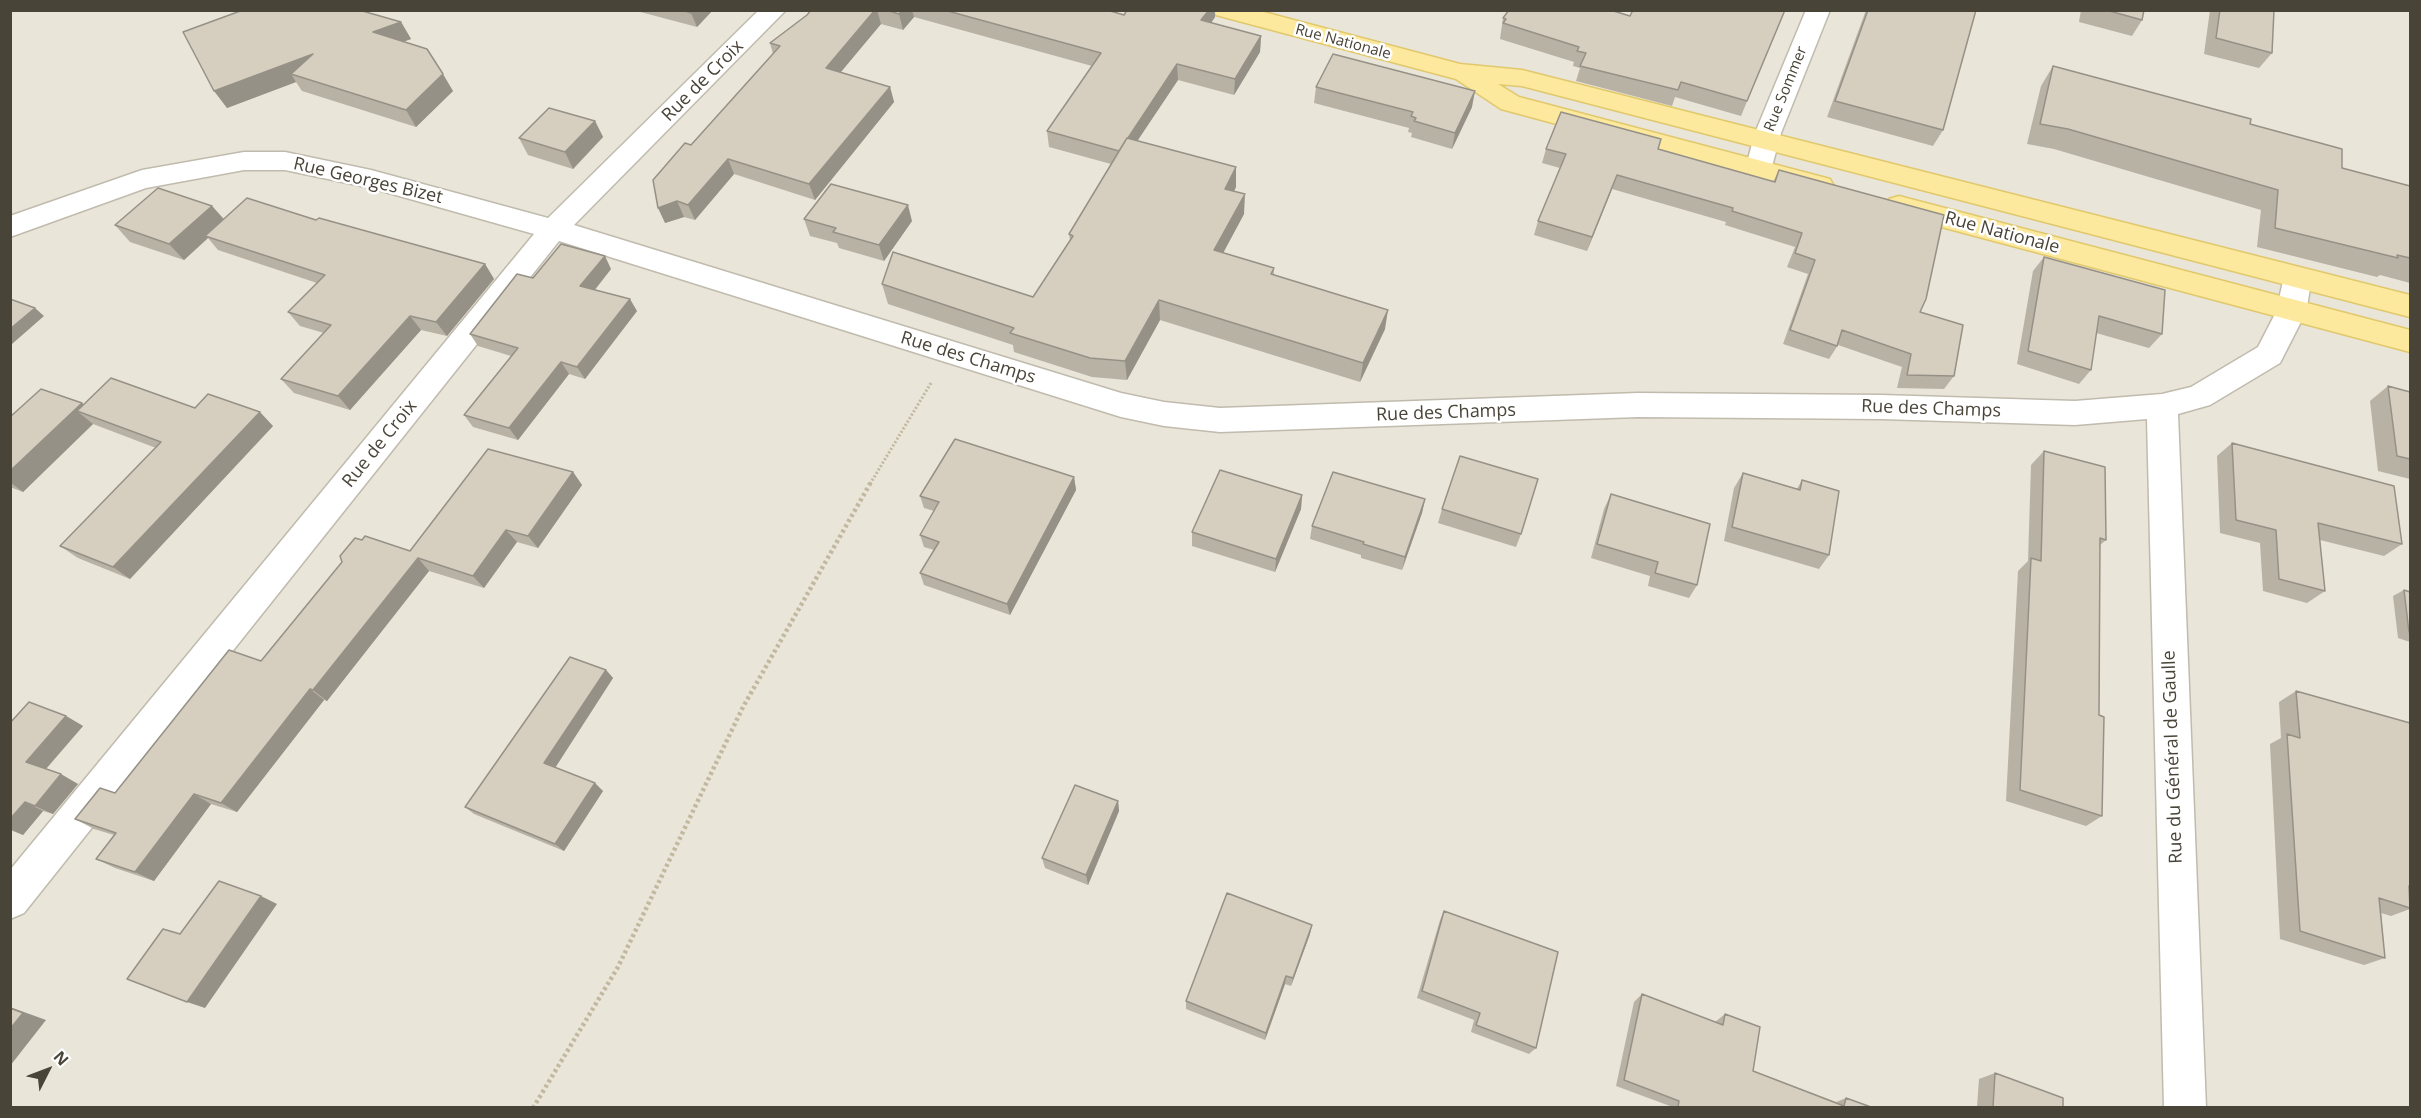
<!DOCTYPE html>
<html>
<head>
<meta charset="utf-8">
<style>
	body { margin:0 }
	#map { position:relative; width:2421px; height:1118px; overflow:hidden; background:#f5f3eb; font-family:"Open Sans",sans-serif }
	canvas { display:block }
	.frame { position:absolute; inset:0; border:12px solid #494438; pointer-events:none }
	.north { position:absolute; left:18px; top:1040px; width:60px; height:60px; -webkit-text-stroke:4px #fff; paint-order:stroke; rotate:48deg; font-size:16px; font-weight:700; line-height:24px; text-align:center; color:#494438 }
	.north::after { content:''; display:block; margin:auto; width:21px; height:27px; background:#494438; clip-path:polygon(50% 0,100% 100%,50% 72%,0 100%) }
</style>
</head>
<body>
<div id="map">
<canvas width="2421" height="1118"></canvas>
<div class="frame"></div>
<div class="north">N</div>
</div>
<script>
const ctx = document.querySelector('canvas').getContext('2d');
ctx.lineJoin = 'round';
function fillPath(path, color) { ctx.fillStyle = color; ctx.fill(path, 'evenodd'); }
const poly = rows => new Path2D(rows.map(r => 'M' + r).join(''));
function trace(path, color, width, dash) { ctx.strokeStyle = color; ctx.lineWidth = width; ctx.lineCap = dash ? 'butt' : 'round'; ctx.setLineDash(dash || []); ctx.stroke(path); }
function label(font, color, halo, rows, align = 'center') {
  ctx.font = font + ' "Open Sans",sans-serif'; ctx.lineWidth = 5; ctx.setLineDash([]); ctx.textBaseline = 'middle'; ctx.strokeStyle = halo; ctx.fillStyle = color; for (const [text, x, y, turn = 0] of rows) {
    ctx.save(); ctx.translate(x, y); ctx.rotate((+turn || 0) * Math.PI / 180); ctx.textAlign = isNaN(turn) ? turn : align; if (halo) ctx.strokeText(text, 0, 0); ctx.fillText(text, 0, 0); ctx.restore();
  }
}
fillPath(poly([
	[11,11,2410,11,2410,1107,11,1107]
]), '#e9e5d9');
const minor = poly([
	[759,10,786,10,574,225,1121,393,1164,402,1220,408,1638,393,1881,395,2075,401,2162,394,2191,387,2258,347,2276,312,2284,277,2288,270,2298,267,2308,270,2312,277,2306,312,2280,363,2210,405,2178,414,2206,1108,2164,1108,2147,419,2075,425,1881,419,1638,417,1220,432,1164,426,1121,417,559,241,24,913,10,919,10,870,534,234,371,188,285,170,244,170,146,188,10,237,10,216,142,170,244,152,285,152,371,170,548,218,759,10],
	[1806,10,1830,10,1781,133,1771,170,1767,177,1758,179,1749,177,1745,170,1755,133,1806,10]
]);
const major = poly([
	[1213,10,1256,10,1460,64,1522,70,2410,295,2410,317,1522,86,1498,84,1519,97,1830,179,1834,186,1830,193,1820,195,1501,109,1456,79,1216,15,1213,10],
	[1899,196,2410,330,2410,352,1889,213,1885,206,1889,199,1899,196]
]);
trace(minor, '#c0bbad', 3);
trace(major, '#e1c86c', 3);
trace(poly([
	[870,484,931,383]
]), '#c2b89f', 3, [2, 2]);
trace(poly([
	[533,1108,618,967,743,707,871,482]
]), '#c2b89f', 4.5, [3, 3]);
fillPath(minor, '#fff');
fillPath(major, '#fce99d');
fillPath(poly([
	[633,10,713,10,697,27],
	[811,10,1107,10,1124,15,1215,17,1211,23,1261,36,1260,52,1234,95,1178,80,1137,141,1236,167,1236,187,1234,191,1244,214,1223,253,1274,268,1274,275,1385,329,1360,382,1160,320,1127,380,1092,377,1014,352,1013,345,888,304,882,284,1033,297,1070,241,1069,234,1111,164,1049,147,1047,131,1092,66,914,17,903,30,881,24,840,72,890,87,894,102,815,200,734,174,695,220,684,217,665,223,691,145,773,54,770,43,807,15],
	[1785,10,1741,116,1675,97,1672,106,1576,81,1580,68,1573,66,1574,62,1500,39,1503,18,1630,16],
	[1866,10,1976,10,1943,130,1933,146,1827,117],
	[2081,10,2144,10,2142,20,2132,36,2079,22],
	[2210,10,2274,10,2272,53,2259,68,2204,54],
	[401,22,411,39,403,41,453,91,416,127,302,91,296,82,227,108,183,32],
	[2053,66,2250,124,2342,168,2410,186,2410,283,2380,275,2377,277,2257,247,2261,210,2054,149,2027,144,2041,86],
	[1316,87,1472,107,1452,149,1411,137,1412,133,1408,132,1409,128,1314,103],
	[595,121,603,137,573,169,528,155,519,138],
	[1546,149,1658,149,1773,182,1779,170,1920,312,1954,376,1944,389,1897,388,1902,367,1838,345,1829,359,1783,344,1808,274,1787,267,1795,247,1725,225,1726,222,1612,189,1587,251,1534,235,1538,221,1560,168,1542,163],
	[212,206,224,219,316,220,485,264,494,279,447,336,421,330,350,410,294,393,281,379,324,333,300,326,288,312,317,283,218,250,208,238,184,260,130,242,115,225],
	[804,219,912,221,884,261,839,248,837,243,810,236],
	[2044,257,2162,334,2149,348,2096,333,2091,370,2079,384,2017,364,2033,271],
	[611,269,595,290,637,311,585,379,569,374,518,440,473,427,464,415,511,356,478,346,470,334,533,278],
	[2388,386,2410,392,2410,479,2378,471,2370,401],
	[82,403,83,404,195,408,273,426,130,579,78,558,60,546,156,448,93,424,23,492,10,487,10,417],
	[2232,443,2402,544,2384,556,2320,540,2325,591,2307,603,2263,591,2260,543,2220,533,2217,456],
	[2044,451,2106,540,2100,545,2099,715,2102,816,2086,826,2006,801,2018,571,2028,561,2031,465],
	[573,472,582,485,538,548,517,542,484,588,429,571,327,701,324,700,237,812,211,804,154,881,115,868,96,859,114,835,94,829,75,819,115,793,261,661,410,551],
	[1743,473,1797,489,1802,480,1829,555,1819,569,1724,541,1734,488],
	[1074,477,1076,490,1010,615,924,585,920,573,934,550,924,547,920,535,934,511,924,508,920,496],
	[1611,494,1697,585,1689,598,1648,586,1650,576,1591,558,1604,509],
	[1302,495,1301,509,1275,572,1192,546,1192,532],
	[1425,499,1422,513,1402,570,1361,558,1361,555,1310,539,1312,526],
	[1442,509,1521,534,1516,547,1438,523],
	[2404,590,2410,592,2410,642,2398,638,2393,596],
	[606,670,613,678,555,768,603,791,564,851,474,814,465,807],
	[2296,691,2410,723,2410,909,2391,916,2381,913,2385,958,2364,965,2280,939,2270,744,2281,738,2279,702],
	[66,716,83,726,46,769,78,784,53,814,43,811,23,835,10,830,10,723],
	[1118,801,1119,811,1088,885,1045,868,1042,858],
	[1444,911,1536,1048,1529,1054,1471,1032,1474,1020,1417,998,1440,920],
	[1310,934,1291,986,1285,984,1265,1040,1186,1009,1186,1001],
	[1642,994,1715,1022,1725,1014,1753,1071,1836,1102,1846,1098,1871,1107,1670,1107,1670,1106,1616,1086,1634,1002],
	[1995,1073,2063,1107,1977,1107,1979,1079]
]), '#b8b2a5');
fillPath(poly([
	[694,10,713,10,697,27,691,13],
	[875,10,877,10,881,24,831,84,826,68],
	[902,10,912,10,914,17,903,30,899,14],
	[1209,10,1215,10,1215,17,1202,36,1201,20],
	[401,22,411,39,384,49,373,32],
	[1261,36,1260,52,1234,95,1235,79],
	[313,54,291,74,296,82,227,108,214,91],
	[1177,64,1178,80,1120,167,1119,151],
	[443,74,453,91,416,127,406,110],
	[890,87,894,102,815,200,809,184],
	[1475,91,1472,107,1452,149,1455,133],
	[595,121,603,137,573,169,565,152],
	[728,159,734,174,695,220,688,205],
	[1236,167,1236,187,1225,209,1225,189],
	[1617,175,1612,189,1587,251,1592,237],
	[1245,194,1244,214,1214,270,1214,250],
	[677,201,684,217,665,223,658,208],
	[908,205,912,221,884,261,879,245],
	[212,206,226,222,205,236,208,238,184,260,169,244],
	[605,256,611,269,588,298,580,286],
	[485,264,494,279,447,336,436,322],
	[630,299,637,311,585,379,577,367],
	[1159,300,1160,320,1127,380,1125,361],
	[35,308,44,316,12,344,10,342,10,329],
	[1388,310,1385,329,1360,382,1363,363],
	[410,316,421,330,350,410,338,396],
	[561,362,569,374,518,440,509,428],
	[82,403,99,418,77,411,93,424,23,492,10,482,10,471],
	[260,412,273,426,130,579,113,567],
	[573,472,582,485,538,548,528,536],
	[1074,477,1076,490,1010,615,1007,604],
	[1302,495,1301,509,1275,572,1276,559],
	[1425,499,1422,513,1402,570,1405,557],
	[506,530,517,542,484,588,473,576],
	[418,558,429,571,327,701,313,690],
	[606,670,613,678,553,771,544,763],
	[310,689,324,700,237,812,221,803],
	[66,716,83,726,44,771,26,762],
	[61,774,78,784,53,814,35,806],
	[595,783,603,791,564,851,555,844],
	[194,794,211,804,154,881,135,872],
	[1118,801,1119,811,1088,885,1086,875],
	[25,802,43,811,23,835,10,829,10,819],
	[261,896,277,904,205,1008,187,1002],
	[1312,925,1310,934,1291,986,1293,978],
	[1286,976,1285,984,1265,1040,1266,1033],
	[10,1007,46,1020,10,1066]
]), '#969186');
const building = poly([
	[243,10,359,10,401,22,373,32,427,49,443,74,406,110,291,74,313,54,214,91,183,32,243,10],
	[682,10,694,10,691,13,682,10],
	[811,10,875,10,826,68,890,87,809,184,728,159,688,205,677,201,658,208,653,180,685,143,691,145,780,46,770,43,807,15,811,10],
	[886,10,902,10,899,14,886,10],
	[944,10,1107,10,1124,15,1127,10,1209,10,1201,20,1261,36,1235,79,1177,64,1128,138,1127,138,1119,151,1047,131,1101,53,944,10],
	[1509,10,1610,10,1630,16,1633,10,1785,10,1747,101,1681,82,1678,90,1580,66,1586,53,1577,51,1579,47,1503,23,1506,19,1503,18,1509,10],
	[1868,10,1976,10,1943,130,1835,101,1868,10],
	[2106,10,2144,10,2142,20,2106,10],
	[2220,10,2274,10,2272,53,2216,38,2220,10],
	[1333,54,1475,91,1455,133,1414,121,1416,118,1411,116,1413,112,1316,87,1333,54],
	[2053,66,2251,119,2250,124,2342,149,2342,168,2410,186,2410,258,2397,255,2398,258,2275,228,2278,190,2068,129,2040,124,2053,66],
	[549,108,595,121,565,152,519,138,549,108],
	[1561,112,1661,139,1658,149,1775,182,1779,170,1944,215,1926,299,1920,312,1963,325,1954,376,1907,375,1911,354,1842,330,1837,346,1790,330,1815,260,1795,253,1802,233,1732,211,1733,208,1617,175,1592,237,1538,221,1566,154,1546,149,1561,112],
	[1127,138,1236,167,1225,189,1245,194,1214,250,1274,268,1271,274,1388,310,1363,363,1159,300,1125,361,1090,358,1010,333,1014,328,882,284,893,252,1033,297,1073,236,1069,234,1127,138],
	[831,184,908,205,879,245,833,232,836,228,804,219,831,184],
	[158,188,212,206,169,244,115,225,158,188],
	[247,198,316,220,319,218,485,264,436,322,410,316,338,396,281,379,331,325,288,312,325,275,205,236,247,198],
	[561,244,605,256,580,286,630,299,577,367,561,362,509,428,464,415,518,348,470,334,517,274,533,278,561,244],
	[2044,257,2165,290,2162,334,2099,316,2091,370,2028,351,2044,257],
	[10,299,35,308,10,329,10,299],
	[111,378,195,408,208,394,260,412,113,567,60,546,161,442,77,411,111,378],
	[2388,386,2410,392,2410,459,2397,456,2388,386],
	[41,389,82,403,10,471,10,417,41,389],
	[955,439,1074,477,1007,604,920,573,939,542,920,535,939,502,920,496,955,439],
	[2232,443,2394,486,2402,544,2318,523,2325,591,2279,579,2276,530,2236,520,2232,443],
	[488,449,573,472,528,536,506,530,473,576,418,558,313,690,310,689,221,803,194,794,135,872,96,859,116,833,75,819,100,788,115,793,229,650,261,661,342,562,340,556,355,538,362,540,365,536,410,551,488,449],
	[2044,451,2105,467,2106,540,2100,538,2099,715,2104,717,2102,816,2020,790,2031,558,2041,561,2044,451],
	[1460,456,1538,479,1521,534,1442,509,1460,456],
	[1220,470,1302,495,1276,559,1192,532,1220,470],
	[1333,472,1425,499,1405,557,1363,544,1364,542,1312,526,1333,472],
	[1743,473,1800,490,1802,480,1839,491,1829,555,1732,527,1743,473],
	[1611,494,1710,524,1697,585,1655,573,1658,562,1597,544,1611,494],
	[2404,590,2410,592,2410,632,2409,632,2404,590],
	[570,657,606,670,544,763,595,783,555,844,465,807,570,657],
	[2296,691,2410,723,2410,887,2409,886,2410,908,2379,898,2385,958,2300,931,2287,734,2300,738,2296,691],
	[29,702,66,716,26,762,61,774,35,806,25,802,10,819,10,723,29,702],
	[1075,785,1118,801,1086,875,1042,858,1075,785],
	[219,881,261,896,187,1002,127,979,163,929,180,934,219,881],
	[1227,893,1312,925,1293,978,1286,976,1266,1033,1186,1001,1227,893],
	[1444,911,1558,952,1536,1048,1476,1025,1480,1013,1422,991,1444,911],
	[1642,994,1723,1025,1725,1014,1760,1027,1753,1071,1844,1106,1846,1098,1871,1107,1678,1107,1679,1101,1624,1080,1642,994],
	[10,1008,23,1013,10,1029,10,1008],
	[1995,1073,2063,1098,2063,1107,1993,1107,1995,1073]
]);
fillPath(building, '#d6cfc0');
trace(building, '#969186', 1.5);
label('15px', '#494438', '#fff', [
	["Rue Nationale",1343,42,15],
	["Rue Sommer",1786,89,-68]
]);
label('18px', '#494438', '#fff', [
	["Rue de Croix",703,81,-45],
	["Rue Georges Bizet",368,181,13],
	["Rue Nationale",2002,233,15],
	["Rue des Champs",968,358,17],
	["Rue des Champs",1931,409,2],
	["Rue des Champs",1446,413,-2],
	["Rue de Croix",380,444,-51],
	["Rue du Général de Gaulle",2173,757,-92]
]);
</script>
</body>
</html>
